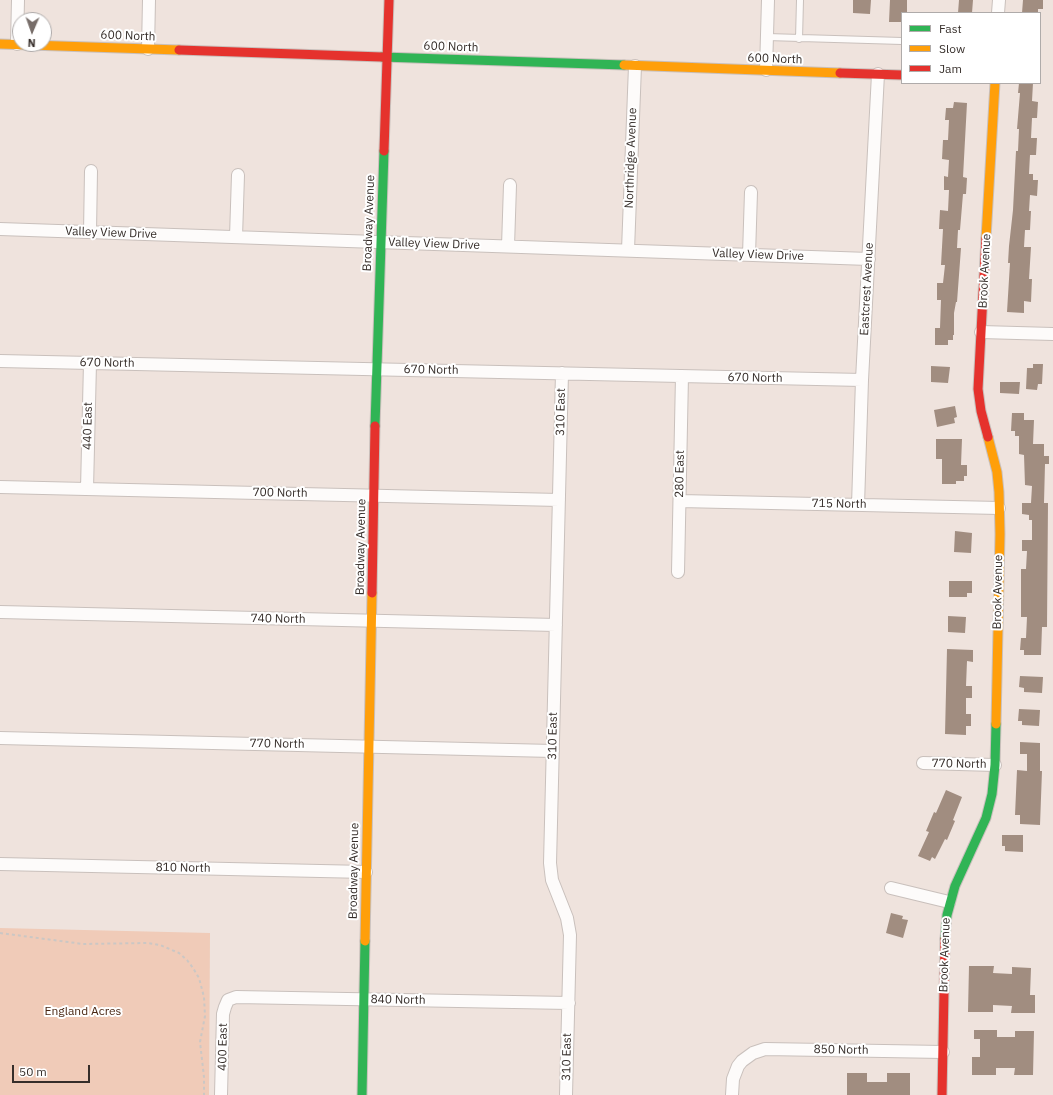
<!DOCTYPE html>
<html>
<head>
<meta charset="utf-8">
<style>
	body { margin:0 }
	#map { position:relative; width:1053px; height:1095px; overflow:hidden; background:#efe3dd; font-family:"IBM Plex Sans",sans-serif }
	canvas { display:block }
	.legend { position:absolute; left:901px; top:12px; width:140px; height:72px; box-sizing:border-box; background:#fff; border:1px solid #afabaa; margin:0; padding:5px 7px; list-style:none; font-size:12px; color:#362e2a }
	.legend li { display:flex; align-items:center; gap:8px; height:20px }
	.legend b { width:20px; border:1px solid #afabaa }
	.north { position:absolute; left:12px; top:12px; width:40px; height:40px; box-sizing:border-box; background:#fff; border:1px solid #afabaa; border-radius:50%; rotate:182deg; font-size:11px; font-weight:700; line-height:16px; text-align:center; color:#362e2a }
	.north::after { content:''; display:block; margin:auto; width:14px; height:18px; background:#776d69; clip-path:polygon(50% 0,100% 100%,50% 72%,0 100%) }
	.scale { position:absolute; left:12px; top:1065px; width:78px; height:18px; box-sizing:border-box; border:2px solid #362e2a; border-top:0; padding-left:5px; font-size:12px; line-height:14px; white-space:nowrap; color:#362e2a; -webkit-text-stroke:3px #fff; paint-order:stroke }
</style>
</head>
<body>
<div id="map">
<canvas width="1053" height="1095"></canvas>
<ul class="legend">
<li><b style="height:5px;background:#30b455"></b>Fast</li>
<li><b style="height:5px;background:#ff9f0a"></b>Slow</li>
<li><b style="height:5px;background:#e5322d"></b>Jam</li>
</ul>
<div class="north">N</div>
<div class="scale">50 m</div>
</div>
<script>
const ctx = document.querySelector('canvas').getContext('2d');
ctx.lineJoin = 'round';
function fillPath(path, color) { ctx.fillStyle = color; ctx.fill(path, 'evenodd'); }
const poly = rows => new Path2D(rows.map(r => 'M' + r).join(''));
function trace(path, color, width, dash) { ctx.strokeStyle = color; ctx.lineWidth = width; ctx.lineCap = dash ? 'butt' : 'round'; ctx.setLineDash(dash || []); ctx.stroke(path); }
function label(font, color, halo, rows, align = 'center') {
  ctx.font = font + ' "IBM Plex Sans",sans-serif'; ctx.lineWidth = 4; ctx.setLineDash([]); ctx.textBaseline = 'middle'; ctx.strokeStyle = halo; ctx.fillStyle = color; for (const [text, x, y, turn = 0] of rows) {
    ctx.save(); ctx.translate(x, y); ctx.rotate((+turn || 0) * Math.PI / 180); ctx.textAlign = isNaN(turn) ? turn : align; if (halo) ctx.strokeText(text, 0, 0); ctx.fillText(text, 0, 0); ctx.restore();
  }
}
fillPath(poly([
	[0,928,210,933,209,1095,0,1095]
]), '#f0cbb8');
fillPath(poly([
	[853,0,871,0,870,14,853,13],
	[890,0,907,0,907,13,902,13,902,22,889,22],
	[959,0,973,0,972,13,958,13],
	[1023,0,1043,0,1043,9,1038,9,1038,13,1022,13],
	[1019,83,1033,83,1032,101,1038,102,1037,118,1032,118,1031,138,1037,138,1036,155,1030,155,1029,174,1033,174,1033,180,1038,180,1037,196,1030,195,1029,211,1031,211,1030,230,1025,230,1024,247,1031,247,1029,279,1032,279,1031,302,1024,301,1024,313,1007,312,1010,263,1008,263,1009,246,1013,210,1016,151,1018,151,1019,129,1017,129,1020,93,1018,93],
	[954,102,967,103,963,177,967,178,966,194,963,194,960,230,958,230,957,248,961,248,957,302,956,302,954,313,954,335,953,335,953,340,948,340,948,345,935,345,935,328,940,328,941,300,937,300,937,283,943,283,945,265,941,265,943,229,939,229,940,210,948,211,949,190,944,190,944,176,948,177,949,160,942,159,943,140,948,140,949,120,945,120,946,108,953,108],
	[1033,364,1043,364,1042,384,1038,384,1037,390,1026,389,1027,368,1033,368],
	[931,366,950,367,948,383,931,382],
	[1000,382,1020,382,1019,394,1000,393],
	[955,406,957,417,954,418,955,423,937,427,934,410],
	[1012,413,1024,413,1024,420,1034,420,1033,444,1044,444,1044,456,1049,456,1049,464,1045,464,1044,503,1048,503,1047,627,1042,627,1041,655,1024,655,1024,650,1020,650,1021,638,1026,638,1027,617,1021,617,1021,569,1026,569,1027,551,1022,551,1022,540,1032,540,1032,520,1029,520,1029,515,1022,514,1022,503,1031,503,1032,486,1025,485,1024,455,1019,454,1019,436,1015,436,1015,431,1011,431],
	[936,439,962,439,961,465,967,465,967,476,964,476,964,481,956,481,956,484,942,484,942,459,936,459],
	[955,531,972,533,971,553,954,552],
	[949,581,972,581,972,593,967,593,967,597,949,597],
	[948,616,966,617,965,633,948,632],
	[947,649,973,650,973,662,967,661,966,686,972,686,972,698,966,698,966,714,971,714,971,726,966,726,966,735,945,734],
	[1020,676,1043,677,1042,693,1024,692,1024,688,1019,687],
	[1019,709,1040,710,1039,726,1022,725,1022,721,1018,721],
	[1020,742,1040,743,1040,771,1042,771,1040,825,1020,824,1020,815,1015,815,1017,770,1027,771,1027,754,1020,754],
	[946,790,962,797,953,820,955,821,947,840,945,839,935,859,932,857,930,861,918,856,929,832,926,831,934,812,936,813],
	[1002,835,1023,835,1023,852,1005,851,1005,846,1002,846],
	[891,913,903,916,902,919,908,920,903,938,886,933],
	[969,966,994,966,993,973,1012,974,1012,967,1031,968,1030,995,1035,995,1035,1013,1011,1013,1012,1006,993,1005,993,1012,968,1012],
	[974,1030,997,1030,997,1037,1015,1037,1015,1031,1034,1031,1033,1075,1014,1075,1015,1068,996,1068,996,1075,972,1075,972,1057,980,1057,980,1039,974,1039],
	[847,1073,867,1073,867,1082,887,1082,887,1073,910,1073,910,1095,847,1095]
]), '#a18d80');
const lane = poly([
	[767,37,902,41],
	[799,39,800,0]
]);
const street = poly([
	[998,13,999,0],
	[17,44,18,0],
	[148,49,149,0],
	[766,70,768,0],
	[0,229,869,259],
	[90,232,91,171],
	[236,237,238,175],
	[508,246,510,185],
	[628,250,635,66],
	[749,255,751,192],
	[981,332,1053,334],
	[0,361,862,380],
	[562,373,550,863,552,880,567,918,570,935,566,1095],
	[0,487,559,500],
	[87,489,90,363],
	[680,501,999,508],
	[858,505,862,380,878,74],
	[678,572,682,376],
	[0,612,556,625],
	[0,738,553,751],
	[923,763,995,765],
	[0,864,366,872],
	[891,888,949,902],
	[221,1095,223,1014,225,1007,228,1000,236,997,569,1003],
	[732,1095,733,1079,738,1066,742,1061,753,1053,765,1049,943,1052]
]);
const fast = poly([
	[382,57,624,65],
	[375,426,384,151],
	[945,939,947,915,955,886,986,818,992,794,995,765,996,724],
	[362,1095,365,941]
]);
const slow = poly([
	[0,44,179,50],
	[624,65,840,73],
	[986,238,995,83],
	[988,437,997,472,999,492,1000,534,996,724],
	[365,941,372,593]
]);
const jam = poly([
	[179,50,382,57],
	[840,73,902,75],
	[384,151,389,0],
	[986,238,978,389,981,411,988,437],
	[372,593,375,426],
	[942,1095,945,939]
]);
trace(lane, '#c9c0bc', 8);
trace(street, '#c9c0bc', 14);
trace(fast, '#c9c0bc', 11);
trace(slow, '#c9c0bc', 11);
trace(jam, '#c9c0bc', 11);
trace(poly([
	[0,933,83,944,147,943,160,945,179,953,187,960,193,968,199,978,204,997,205,1016,200,1042,204,1077,204,1095]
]), '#cbc7c4', 2, [3, 3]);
trace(lane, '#fdfbfa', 6);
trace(street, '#fdfbfa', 12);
trace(fast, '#30b455', 9);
trace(slow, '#ff9f0a', 9);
trace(jam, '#e5322d', 9);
label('12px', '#362e2a', '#fff', [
	["600 North",128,36,2],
	["600 North",451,47,2],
	["600 North",775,59,2],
	["Northridge Avenue",631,158,-88],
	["Broadway Avenue",369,223,-88],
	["Valley View Drive",111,233,2],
	["Valley View Drive",434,244,2],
	["Valley View Drive",758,255,2],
	["Brook Avenue",985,271,-87],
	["Eastcrest Avenue",867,289,-87],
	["670 North",107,363,1],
	["670 North",431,370,1],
	["670 North",755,378,1],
	["310 East",561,412,-89],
	["440 East",88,426,-89],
	["280 East",680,474,-89],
	["700 North",280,493,1],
	["715 North",839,504,1],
	["Broadway Avenue",361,547,-89],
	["Brook Avenue",998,592,-89],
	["740 North",278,619,1],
	["310 East",553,736,-89],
	["770 North",277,744,1],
	["770 North",959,764,1],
	["810 North",183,868,1],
	["Broadway Avenue",354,871,-89],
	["Brook Avenue",945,955,-88],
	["840 North",398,1000,1],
	["400 East",223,1047,-89],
	["850 North",841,1050,1],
	["310 East",567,1057,-89]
]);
label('12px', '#482511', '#fff', [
	["England Acres",83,1012]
]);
</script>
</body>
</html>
